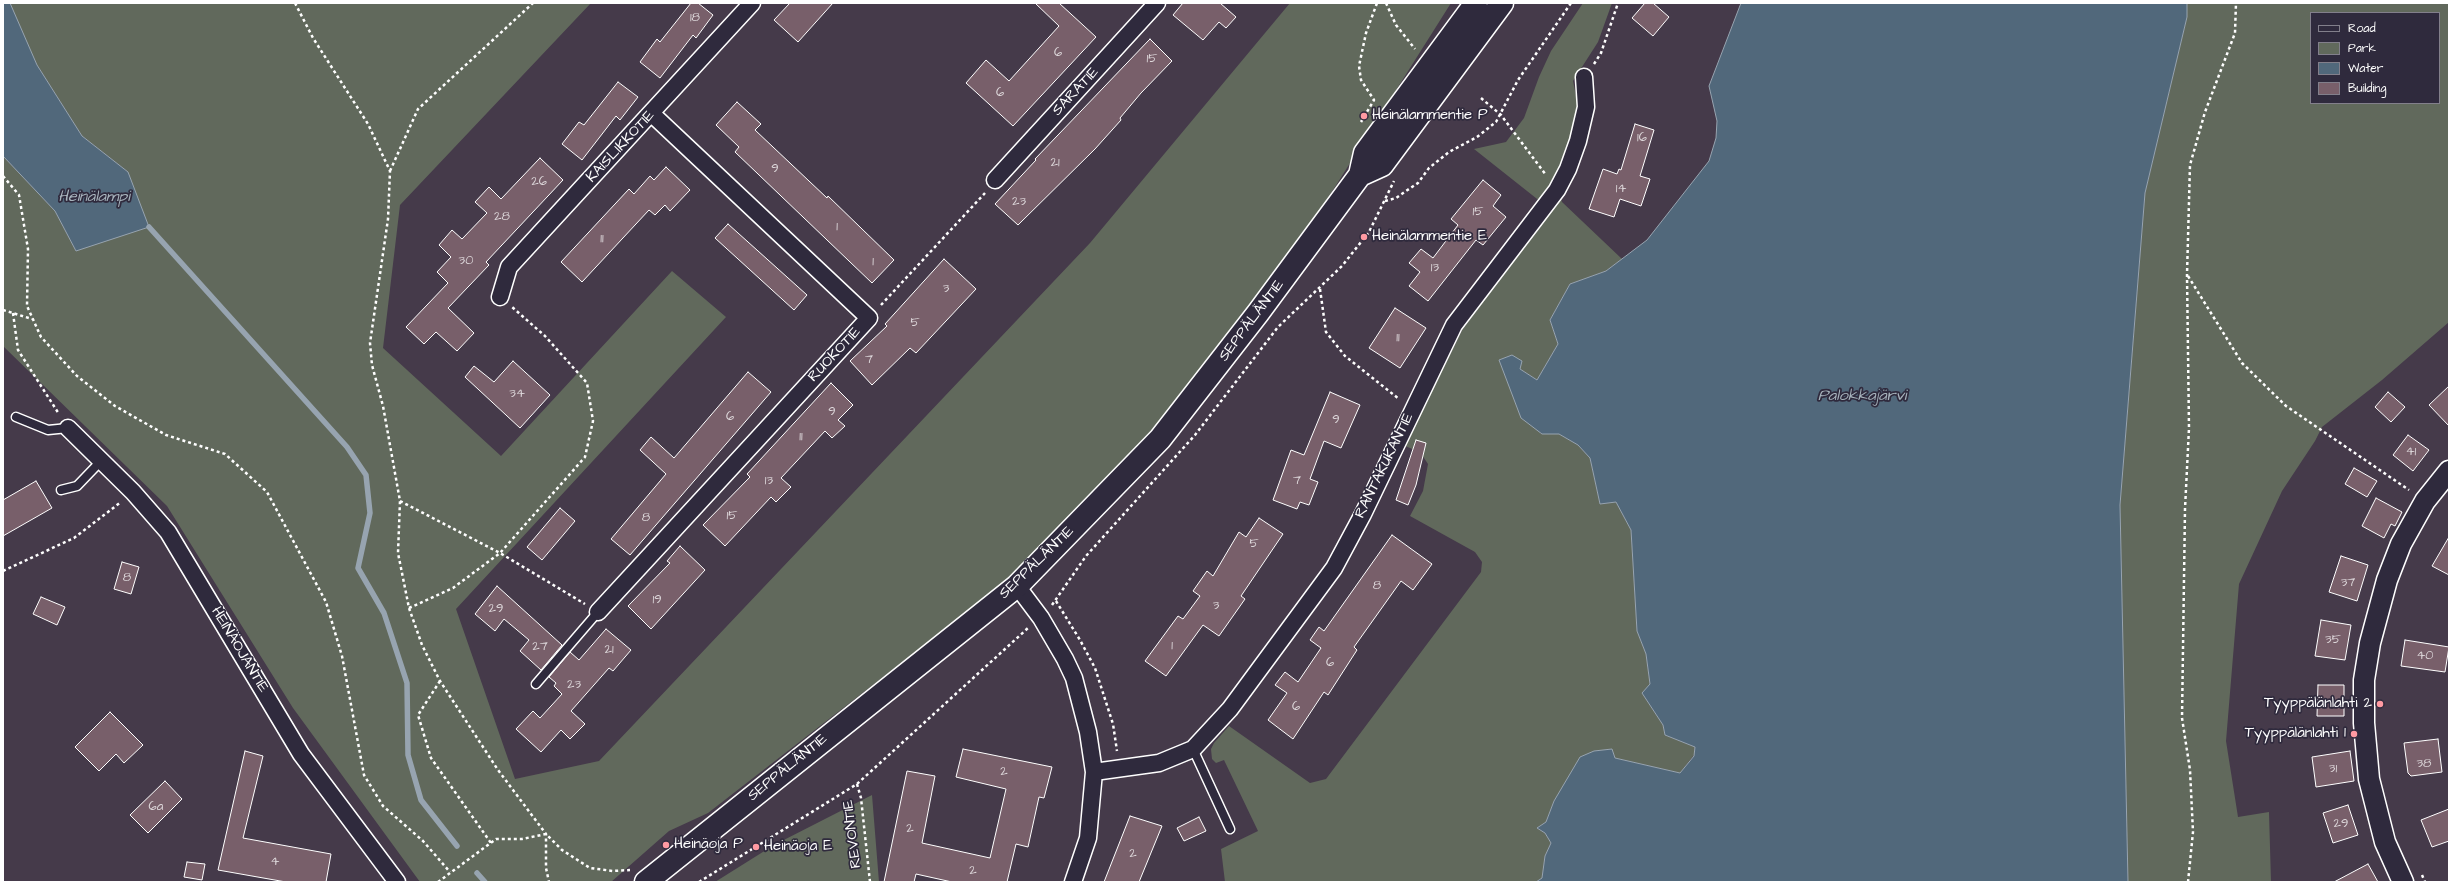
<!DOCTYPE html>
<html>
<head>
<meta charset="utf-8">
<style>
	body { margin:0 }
	#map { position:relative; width:2452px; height:885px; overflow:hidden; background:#453a4a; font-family:"Architects Daughter",sans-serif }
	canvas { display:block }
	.frame { position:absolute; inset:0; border:4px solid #fff; pointer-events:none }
	.legend { position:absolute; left:2310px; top:12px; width:130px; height:92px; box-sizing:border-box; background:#2f2a3d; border:1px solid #827f8b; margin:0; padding:5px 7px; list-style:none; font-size:12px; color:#fff }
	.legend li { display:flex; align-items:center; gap:8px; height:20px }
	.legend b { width:20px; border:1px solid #827f8b }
</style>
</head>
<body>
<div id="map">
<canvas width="2452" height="885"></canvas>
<div class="frame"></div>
<ul class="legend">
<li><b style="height:5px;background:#2f2a3d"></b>Road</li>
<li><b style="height:11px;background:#61695c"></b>Park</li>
<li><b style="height:11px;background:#51687b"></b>Water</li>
<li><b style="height:11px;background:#785f6a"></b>Building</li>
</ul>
</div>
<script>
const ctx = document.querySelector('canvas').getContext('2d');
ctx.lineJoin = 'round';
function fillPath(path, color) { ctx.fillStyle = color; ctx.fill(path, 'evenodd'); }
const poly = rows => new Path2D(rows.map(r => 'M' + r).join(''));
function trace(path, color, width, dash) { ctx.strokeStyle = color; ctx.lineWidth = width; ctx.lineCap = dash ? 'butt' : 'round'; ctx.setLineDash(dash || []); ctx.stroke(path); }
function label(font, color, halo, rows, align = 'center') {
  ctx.font = font + ' "Architects Daughter",sans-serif'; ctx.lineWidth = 3.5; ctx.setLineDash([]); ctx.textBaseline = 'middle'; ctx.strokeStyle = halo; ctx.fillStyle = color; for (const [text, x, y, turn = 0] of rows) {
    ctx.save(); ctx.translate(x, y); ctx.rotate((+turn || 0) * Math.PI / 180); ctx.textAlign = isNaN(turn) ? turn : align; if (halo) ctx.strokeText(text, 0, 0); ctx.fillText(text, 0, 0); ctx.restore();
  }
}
fillPath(poly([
	[3,3,591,3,400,205,383,348,501,456,672,271,726,317,456,609,515,779,599,761,1090,243,1290,3,1451,3,1304,236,1192,386,1135,448,1080,514,990,594,708,813,669,831,611,882,420,882,293,708,167,506,3,346,3,156,55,211,76,251,128,172,82,136,37,65],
	[1583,3,1612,3,1598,42,1573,81,1580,115,1556,180,1562,202,1622,259,1606,271,1570,284,1550,320,1558,344,1537,380,1520,369,1512,355,1499,361,1541,434,1559,434,1578,445,1590,458,1600,504,1616,502,1631,530,1637,631,1646,654,1650,685,1642,693,1663,725,1665,735,1695,747,1694,755,1680,773,1614,758,1554,801,1546,822,1537,828,1545,833,1551,843,1545,856,1542,878,1536,882,1225,882,1221,849,1258,831,1224,760,1216,763,1212,759,1211,749,1214,743,1229,726,1310,783,1326,779,1481,572,1482,562,1475,552,1410,516,1423,491,1428,464,1420,452,1405,446,1462,330,1551,210,1474,149,1506,142,1524,118,1539,77,1551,51],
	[2187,3,2449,3,2449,322,2382,380,2322,427,2315,441,2282,491,2239,584,2226,741,2238,817,2269,812,2271,882,2128,882,2120,505,2145,193,2187,17],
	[2311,13,2439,13,2439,103,2311,103],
	[872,795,879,882,715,882,774,845]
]), '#61695c');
const water = poly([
	[3,3,10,3,37,65,82,136,128,172,149,227,76,251,55,211,3,156,3,3],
	[1741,3,2187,3,2187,17,2145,193,2120,505,2128,882,1536,882,1542,878,1545,856,1551,843,1545,833,1537,828,1546,822,1554,801,1580,757,1594,751,1612,749,1615,758,1680,773,1694,756,1695,747,1665,735,1663,725,1642,693,1650,684,1646,654,1637,631,1631,530,1616,502,1600,504,1590,458,1578,445,1559,434,1542,434,1521,418,1499,360,1512,355,1522,361,1520,369,1537,380,1558,344,1550,320,1570,284,1606,271,1647,240,1709,161,1716,138,1717,121,1709,86,1741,3]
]);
fillPath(water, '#51687b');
trace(water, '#97a4b0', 1);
trace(poly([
	[149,227,347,447,366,475,370,513,358,568,384,613,407,683,408,755,421,800,457,846],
	[477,873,485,882]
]), '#97a4b0', 5.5);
const building = poly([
	[691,3,698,3,713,15,696,38,693,35,660,78,640,62,657,39,660,42,691,3],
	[790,3,833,3,798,42,774,20,790,3],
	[1035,3,1059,3,1096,37,1013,126,966,83,986,60,1009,81,1059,26,1035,3],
	[1183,3,1220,3,1236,17,1226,28,1219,22,1203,40,1173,15,1183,3],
	[1645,3,1653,3,1669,17,1653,36,1632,18,1645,3],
	[1150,39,1172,61,1141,93,1120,118,1121,120,1095,149,1018,225,995,204,1036,160,1035,159,1150,39],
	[618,82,638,97,620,120,616,116,582,160,562,144,579,122,584,125,618,82],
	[737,102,761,124,755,130,827,198,828,196,894,260,872,283,735,152,739,147,716,125,737,102],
	[1635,124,1654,130,1640,176,1650,179,1641,206,1620,199,1614,217,1589,209,1603,169,1617,174,1619,169,1621,170,1635,124],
	[540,158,563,180,486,262,489,265,448,308,474,333,457,351,436,332,424,344,406,327,448,283,437,272,451,257,439,245,452,230,462,239,487,213,475,202,489,187,501,199,540,158],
	[666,167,690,190,670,211,665,205,655,215,649,210,582,282,561,262,629,189,634,194,650,176,654,180,666,167],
	[1483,180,1501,195,1493,206,1506,217,1483,245,1476,240,1428,301,1409,286,1420,272,1409,263,1421,249,1433,258,1458,225,1451,219,1483,180],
	[728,224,807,295,794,310,715,238,728,224],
	[944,259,976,289,916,353,910,348,872,385,850,361,887,326,885,324,944,259],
	[1395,308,1426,328,1400,368,1369,348,1395,308],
	[513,361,550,395,520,428,465,377,474,366,494,382,513,361],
	[748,372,771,392,630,555,611,539,666,474,640,450,651,437,674,458,748,372],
	[831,383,853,405,838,420,845,426,832,438,825,431,781,478,791,487,776,502,771,497,725,546,703,525,750,477,747,474,831,383],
	[2449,386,2449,426,2429,405,2449,386],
	[1330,392,1360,405,1341,448,1324,441,1310,479,1318,482,1309,505,1300,502,1297,509,1273,500,1291,450,1304,455,1330,392],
	[2388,392,2405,407,2391,422,2375,407,2388,392],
	[2408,435,2429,450,2413,471,2393,455,2408,435],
	[1416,440,1426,443,1416,485,1408,505,1396,500,1416,440],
	[2354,468,2377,481,2367,497,2345,484,2354,468],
	[36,481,52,508,3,536,3,500,36,481],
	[2376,498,2402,512,2395,526,2391,524,2384,538,2362,526,2376,498],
	[560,508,575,521,542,560,527,547,560,508],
	[1259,518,1283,534,1241,596,1245,599,1219,636,1203,625,1166,676,1145,661,1178,616,1183,619,1200,596,1193,591,1207,571,1213,576,1239,532,1246,537,1259,518],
	[1392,535,1432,564,1413,590,1401,581,1354,647,1357,650,1328,695,1324,692,1293,739,1268,720,1287,693,1275,685,1285,672,1298,682,1321,648,1310,640,1319,627,1324,631,1392,535],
	[2449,537,2449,575,2432,566,2449,537],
	[680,546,705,570,651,629,628,606,670,563,667,561,680,546],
	[2341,556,2368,565,2357,601,2329,592,2341,556],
	[122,562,139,567,131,594,114,589,122,562],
	[497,586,562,645,541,670,520,651,529,640,504,619,495,631,475,614,497,586],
	[41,597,65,607,57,625,33,614,41,597],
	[2321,620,2351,625,2345,660,2315,656,2321,620],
	[606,629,631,650,613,671,609,668,571,711,585,724,570,739,561,730,541,752,516,729,533,711,540,718,562,694,554,686,556,683,549,677,570,652,579,660,606,629],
	[2405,640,2449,647,2445,672,2401,666,2405,640],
	[2318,685,2344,685,2344,716,2317,716,2318,685],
	[110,712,143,745,124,763,116,754,99,771,75,747,110,712],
	[2438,739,2442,772,2411,776,2408,773,2404,743,2438,739],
	[963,749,1052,767,1044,798,1039,797,1028,847,1016,844,1007,882,952,882,916,874,914,882,884,882,907,771,935,776,922,843,990,858,1006,789,956,777,963,749],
	[245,751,263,756,243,838,331,854,326,882,286,882,218,870,245,751],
	[2350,751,2354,781,2316,787,2312,757,2350,751],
	[165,781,182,799,148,833,130,815,165,781],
	[2348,805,2358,835,2333,843,2323,813,2348,805],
	[2449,809,2449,841,2432,847,2421,820,2449,809],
	[1130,816,1162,826,1139,882,1104,882,1130,816],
	[1199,817,1206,831,1184,841,1177,828,1199,817],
	[187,862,205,864,202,880,184,877,187,862],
	[2368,864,2378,882,2334,882,2368,864]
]);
fillPath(building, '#785f6a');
trace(building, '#fff', 1);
const service = poly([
	[16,417,48,430,68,428],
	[61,490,77,486,101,461],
	[536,684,598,612],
	[1193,749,1230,829]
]);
const minor = poly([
	[995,180,1157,3],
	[500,297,509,267,752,3],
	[68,428,133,492,168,532,301,754,397,882],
	[1017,586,1041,618,1065,659,1074,678,1088,732,1094,772,1088,838,1073,882],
	[598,612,869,318,652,114],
	[1094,772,1159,763,1193,749,1230,709,1334,568,1363,514,1454,325,1557,190,1568,169,1578,141,1586,107,1584,77]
]);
const tertiary = poly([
	[2403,882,2385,842,2369,779,2364,723,2364,680,2370,643,2387,580,2401,544,2425,501,2449,471]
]);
const secondary = poly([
	[1360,175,1382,165,1502,3],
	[646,882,1017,586,1160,439,1258,313,1360,175,1365,153,1476,3]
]);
trace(service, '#fff', 11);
trace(minor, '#fff', 19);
trace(tertiary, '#fff', 23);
trace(secondary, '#fff', 25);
trace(poly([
	[295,3,313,38,368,124,390,171,388,219,370,343,372,365,383,406,400,501,398,553,409,608,422,645,440,681,498,770,546,834,546,868,549,882],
	[1386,3,1396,25,1415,49],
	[1594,64,1601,53,1618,3],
	[1481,98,1501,115,1546,175],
	[1361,122,1374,100,1361,80,1359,66,1366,33,1377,3],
	[390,171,418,109,533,3],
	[3,176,19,195,28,249,27,306,41,337,77,376,115,406,166,435,225,454,267,492,326,602,342,656,364,775,383,806,423,841,450,872],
	[1385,201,1396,198,1406,191,1418,183,1429,168,1449,152,1477,137,1496,122,1518,80,1571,3],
	[2188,276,2242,363,2286,406,2409,490],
	[1320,289,1326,332,1345,356,1399,399],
	[881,305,985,193],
	[3,310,32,319],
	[13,313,18,350,59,414],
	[400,501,500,553,585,604],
	[3,571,74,538,121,502],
	[1056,601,1080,640,1095,668,1113,724,1117,751],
	[1052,605,1086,556,1195,435,1278,327,1342,266,1369,232,1394,181],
	[409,608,453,588,500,553,585,457,593,421,587,383,545,336,512,307],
	[440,681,418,715,431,758,491,843],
	[857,784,861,798,870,882],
	[2422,875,2425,882],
	[438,882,496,839,522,839,546,834,562,850,590,868,613,871,630,870],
	[699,882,857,784,1028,628],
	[2188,882,2193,832,2190,770,2182,718,2185,509,2189,428,2187,275,2190,165,2205,112,2235,33,2236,3]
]), '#fff', 2.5, [3, 3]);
trace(service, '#2f2a3d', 8);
trace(minor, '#2f2a3d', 16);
trace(tertiary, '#2f2a3d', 20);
trace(secondary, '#2f2a3d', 22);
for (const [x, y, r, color] of [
	[1364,116,4,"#ff9aa2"],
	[1364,237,4,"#ff9aa2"],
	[2380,704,4,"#ff9aa2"],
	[2354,734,4,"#ff9aa2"],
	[666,845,4,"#ff9aa2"],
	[756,847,4,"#ff9aa2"]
]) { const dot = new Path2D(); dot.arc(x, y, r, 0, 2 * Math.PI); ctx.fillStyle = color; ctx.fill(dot); trace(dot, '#2f2a3d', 1.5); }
label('13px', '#ddd7da', null, [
	["18",695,18],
	["6",1058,53],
	["15",1152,59],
	["6",1000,93],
	["16",1642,138],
	["21",1055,163],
	["9",775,169],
	["26",539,182],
	["14",1621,189],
	["23",1019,202],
	["15",1478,212],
	["28",502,217],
	["1",837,227],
	["11",602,239],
	["30",466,261],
	["1",873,262],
	["13",1435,268],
	["3",946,289],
	["5",915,323],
	["11",1398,338],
	["7",869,360],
	["34",517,394],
	["9",832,412],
	["6",730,417],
	["9",1336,420],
	["11",801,437],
	["41",2411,452],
	["13",769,481],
	["7",1297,481],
	["15",732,516],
	["8",646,518],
	["5",1254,544],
	["8",127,578],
	["37",2348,583],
	["8",1377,586],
	["19",657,600],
	["3",1216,606],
	["29",496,609],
	["35",2333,640],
	["1",1172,646],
	["27",540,647],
	["21",609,650],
	["40",2425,656],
	["6",1330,663],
	["23",574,685],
	["6",1296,707],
	["38",2424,764],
	["31",2333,769],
	["2",1004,772],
	["6a",156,807],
	["29",2341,824],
	["2",910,829],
	["2",1133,854],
	["4",275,862],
	["2",973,871]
]);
label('15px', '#fff', '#2f2a3d', [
	["SARATIE",1076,92,-47],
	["KAISLIKKOTIE",621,147,-47],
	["SEPPÄLÄNTIE",1252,321,-53],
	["RUOKOTIE",835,355,-47],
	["RANTAKUKANTIE",1385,466,-64],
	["SEPPÄLÄNTIE",1037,563,-44],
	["HEINÄOJANTIE",239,650,59],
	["SEPPÄLÄNTIE",788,768,-39],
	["REVONTIE",853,834,-97]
]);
label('15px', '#fff', '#2f2a3d', [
	["Heinälammentie P",1372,116],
	["Heinälammentie E",1372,237],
	["Tyyppälänlahti 2",2372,704,"right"],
	["Tyyppälänlahti 1",2346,734,"right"],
	["Heinäoja P",674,845],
	["Heinäoja E",764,847]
], 'left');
label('italic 16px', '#a8b4bd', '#2f2a3d', [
	["Heinälampi",94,198],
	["Palokkajärvi",1862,397]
]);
</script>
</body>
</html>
